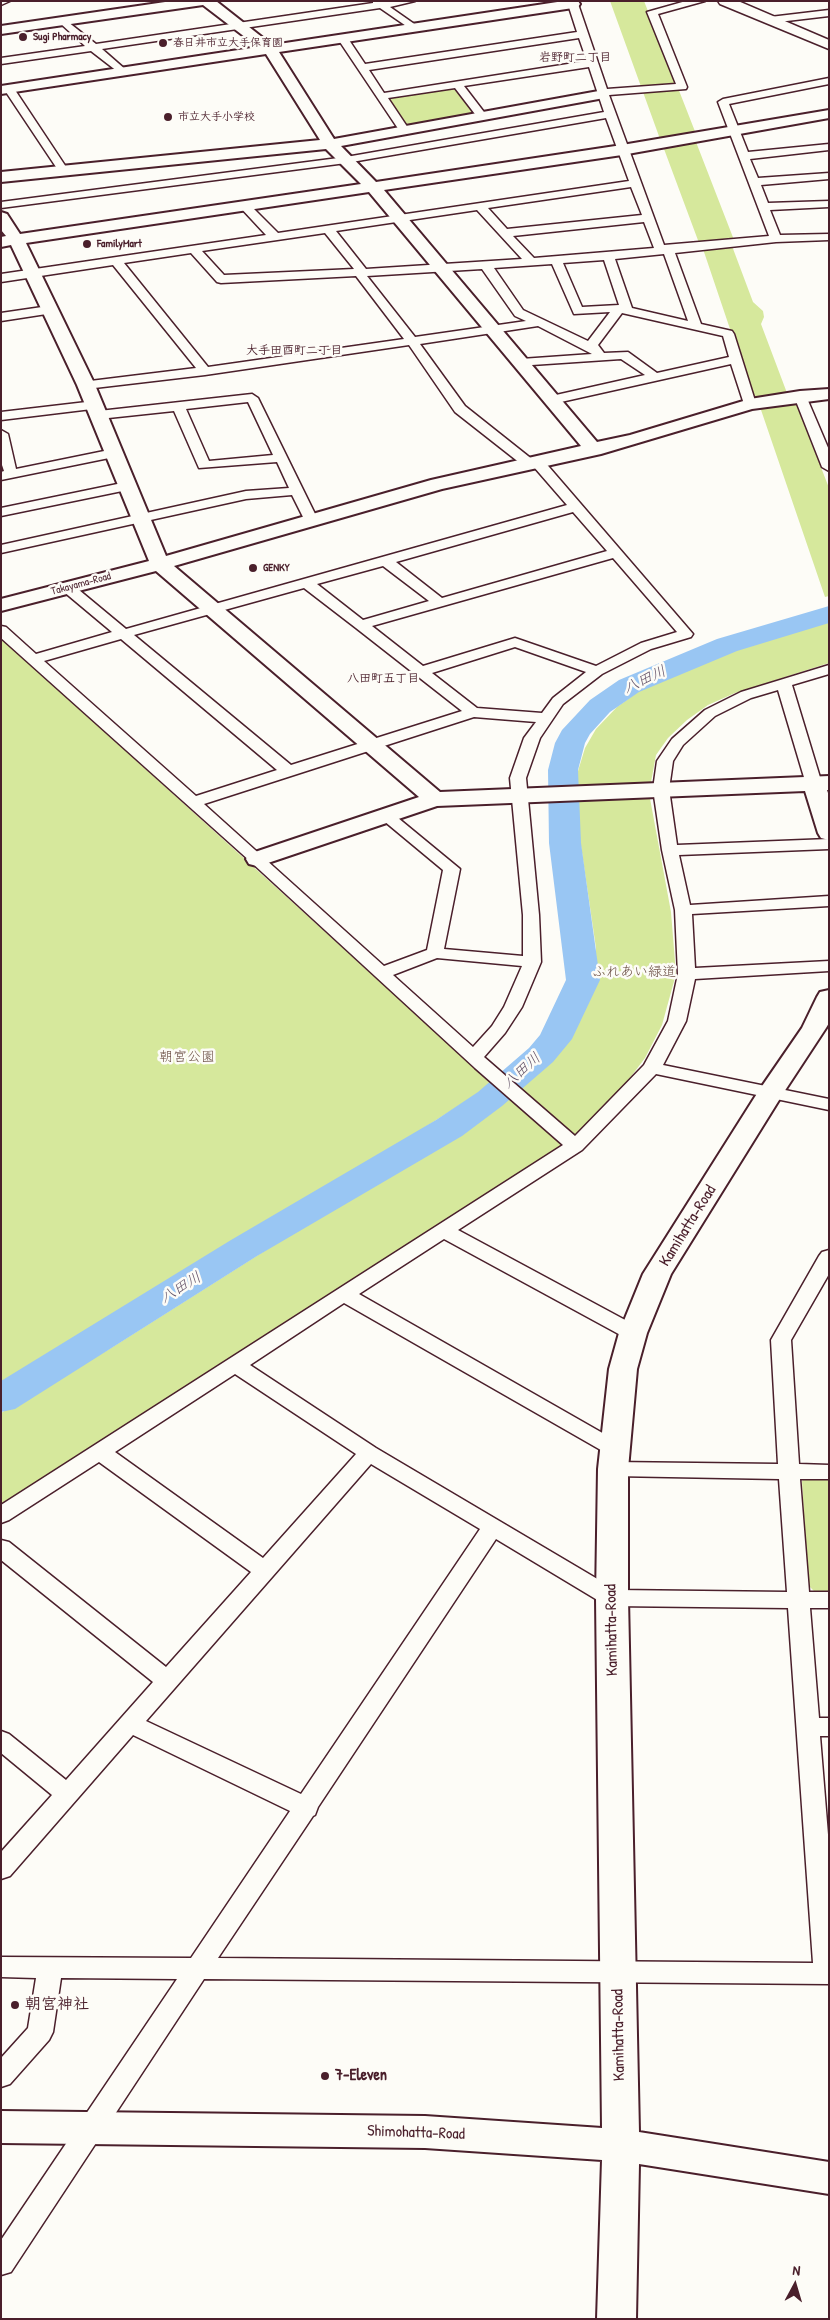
<!DOCTYPE html>
<html>
<head>
<meta charset="utf-8">
<style>
	body { margin:0 }
	#map { position:relative; width:830px; height:2320px; overflow:hidden; background:#fdfcf7; font-family:"Patrick Hand",sans-serif }
	canvas { display:block }
	.frame { position:absolute; inset:0; border:2px solid #4a1f2b; pointer-events:none }
	.north { position:absolute; left:770px; top:2260px; width:50px; height:50px; -webkit-text-stroke:4px #fdfcf7; paint-order:stroke; rotate:6deg; font-size:14px; font-weight:700; line-height:20px; text-align:center; color:#4a1f2b }
	.north::after { content:''; display:block; margin:auto; width:18px; height:22px; background:#4a1f2b; clip-path:polygon(50% 0,100% 100%,50% 72%,0 100%) }
</style>
</head>
<body>
<div id="map">
<canvas width="830" height="2320"></canvas>
<div class="frame"></div>
<div class="north">N</div>
</div>
<script>
const ctx = document.querySelector('canvas').getContext('2d');
ctx.lineJoin = 'round';
function fillPath(path, color) { ctx.fillStyle = color; ctx.fill(path, 'evenodd'); }
const poly = rows => new Path2D(rows.map(r => 'M' + r).join(''));
function trace(path, color, width, dash) { ctx.strokeStyle = color; ctx.lineWidth = width; ctx.lineCap = dash ? 'butt' : 'round'; ctx.setLineDash(dash || []); ctx.stroke(path); }
function label(font, color, halo, rows, align = 'center') {
  ctx.font = font + ' "Patrick Hand","Klee One",sans-serif'; ctx.lineWidth = 5; ctx.setLineDash([]); ctx.textBaseline = 'middle'; ctx.strokeStyle = halo; ctx.fillStyle = color; for (const [text, x, y, turn = 0] of rows) {
    ctx.save(); ctx.translate(x, y); ctx.rotate((+turn || 0) * Math.PI / 180); ctx.textAlign = isNaN(turn) ? turn : align; if (halo) ctx.strokeText(text, 0, 0); ctx.fillText(text, 0, 0); ctx.restore();
  }
}
fillPath(poly([
	[610,1,644,1,696,134,660,139],
	[451,88,455,88,474,115,406,127,387,99],
	[696,142,734,240,699,243,664,149],
	[732,246,753,302,763,311,764,317,761,324,787,393,753,397,703,249],
	[796,403,829,488,829,596,825,597,760,407],
	[829,622,829,663,735,693,708,705,687,720,668,738,656,755,649,793,671,912,676,974,662,1025,645,1058,614,1099,578,1133,562,1145,1,1505,1,1413,111,1348,497,1104,537,1069,567,1037,589,1002,596,948,575,805,578,771,585,748,596,729,617,707,649,684,696,662],
	[1,638,493,1084,329,1188,1,1384],
	[805,1479,829,1479,829,1592,815,1592,808,1585,802,1481]
]), '#d6e89c');
fillPath(poly([
	[829,606,829,623,737,651,639,692,610,712,590,734,585,743,578,770,581,843,600,980,572,1039,553,1062,502,1106,462,1136,257,1256,15,1409,1,1412,1,1381,231,1240,436,1120,478,1092,529,1048,540,1035,566,980,549,843,548,770,555,743,562,730,590,700,619,680,717,639,829,606]
]), '#99c6f3');
const street = poly([
	[1,1,10,1,1,5,1,1],
	[373,1,415,1,390,7,420,28,418,30,412,30,380,8,102,49,126,70,127,72,122,75,91,51,1,64,1,58,85,46,60,23,58,21,63,18,96,44,373,3,373,1],
	[567,1,577,1,607,89,676,84,647,12,686,1,705,1,658,14,687,87,686,89,609,95,664,245,769,236,718,102,723,99,829,78,829,84,729,104,748,152,829,144,829,150,750,159,758,178,829,173,829,179,761,185,768,203,829,201,829,207,770,210,780,235,829,234,829,240,776,242,675,253,701,324,732,331,734,334,756,404,755,407,745,407,744,404,731,364,552,404,547,403,546,400,547,397,645,375,621,359,517,366,515,363,517,360,521,359,592,354,538,326,420,344,465,406,533,460,543,460,693,634,691,637,651,649,602,674,563,704,540,738,526,778,539,915,541,962,522,1007,505,1033,484,1057,575,1136,644,1065,668,1021,678,974,675,910,662,850,653,789,657,761,672,739,705,710,741,692,829,665,829,674,792,685,822,784,820,787,814,789,808,787,806,784,778,690,751,698,715,716,683,745,673,761,669,789,677,845,829,839,829,849,679,855,690,905,829,896,829,906,692,914,695,968,829,961,829,971,695,979,686,1021,663,1065,829,1099,829,1110,656,1074,582,1150,458,1230,640,1328,643,1333,640,1338,633,1340,626,1338,444,1239,359,1294,620,1443,624,1448,620,1453,613,1455,606,1453,344,1303,250,1365,376,1448,616,1590,787,1592,779,1479,613,1476,606,1474,602,1469,606,1464,613,1462,778,1464,771,1340,819,1256,822,1252,829,1250,829,1274,791,1340,799,1464,829,1465,829,1479,800,1479,809,1592,829,1592,829,1608,810,1608,819,1718,829,1718,829,1736,820,1736,829,1847,829,1984,204,1979,11,2272,1,2275,1,2240,177,1979,61,1978,53,2032,49,2040,10,2084,1,2087,1,2058,28,2028,36,1978,1,1977,1,1957,191,1958,290,1811,133,1735,10,1876,1,1879,1,1852,52,1795,1,1753,1,1731,9,1734,66,1780,153,1682,1,1560,1,1540,9,1542,166,1667,251,1572,99,1462,9,1520,1,1523,1,1505,563,1145,475,1068,251,862,1,638,1,626,6,627,36,654,112,632,63,591,61,588,63,585,73,585,126,629,567,505,534,467,525,467,455,412,409,345,205,375,86,389,80,385,82,382,196,368,113,265,1,282,1,274,266,235,239,206,245,203,249,204,278,233,629,181,606,118,346,163,1,208,1,202,346,157,604,112,589,67,464,86,487,116,482,119,478,118,455,88,388,98,410,131,409,133,401,133,338,39,343,36,347,37,365,64,577,32,567,1],
	[579,38,587,61,384,93,369,70,579,38],
	[631,187,642,215,507,229,488,208,631,187],
	[477,210,522,259,366,269,336,231,477,210],
	[644,222,654,248,534,258,513,236,644,222],
	[325,233,354,269,224,275,202,251,325,233],
	[191,253,217,282,221,283,356,276,404,339,208,367,124,263,191,253],
	[664,254,688,321,632,308,615,259,664,254],
	[604,260,619,305,582,307,563,263,604,260],
	[552,264,574,314,610,312,588,341,523,310,494,268,552,264],
	[482,269,515,316,526,321,415,337,367,276,482,269],
	[622,313,723,336,729,357,657,373,628,352,604,353,598,345,622,313],
	[573,512,607,551,442,598,396,562,573,512],
	[613,558,677,632,641,643,596,666,515,638,423,666,372,626,613,558],
	[383,566,429,601,363,620,317,584,383,566],
	[304,588,356,628,462,711,291,765,134,635,304,588],
	[121,639,277,770,196,796,44,661,121,639],
	[515,647,586,672,553,698,542,713,477,708,432,673,515,647],
	[474,717,536,722,524,738,510,778,523,915,523,956,444,949,460,869,392,813,386,811,380,813,378,816,443,870,427,950,384,966,204,804,474,717],
	[437,958,522,966,504,1007,492,1026,473,1047,393,975,437,958],
	[235,1374,356,1454,263,1558,115,1452,235,1374],
	[371,1464,480,1529,301,1794,146,1721,371,1464],
	[496,1539,604,1604,612,1606,788,1608,813,1963,218,1958,313,1816,315,1815,318,1807,496,1539],
	[829,10,829,16,770,23,765,20,770,17,829,10],
	[9,86,13,87,68,170,67,172,63,173,58,170,4,89,9,86],
	[49,306,53,307,55,310,53,313,1,321,1,313,49,306],
	[800,392,806,396,829,450,829,471,822,467,794,396,800,392],
	[252,394,258,398,318,520,316,523,306,523,292,495,246,499,1,553,1,545,246,491,289,488,277,462,199,468,174,411,99,419,93,415,99,411,252,394],
	[248,402,273,455,209,461,186,409,248,402],
	[95,401,101,405,100,408,1,420,1,412,95,401],
	[1,430,8,434,16,469,114,449,121,453,114,457,1,480,1,472,4,471,1,462,1,430],
	[127,482,134,486,132,489,1,516,1,508,127,482]
]);
const secondary = poly([
	[172,1,216,1,272,45,564,1,578,1,580,4,578,7,573,8,279,52,334,139,604,90,611,94,604,98,341,146,376,182,622,145,829,110,829,118,622,155,384,190,597,442,630,435,750,399,800,391,829,389,829,399,752,409,601,454,442,489,174,566,440,792,829,776,829,790,827,790,829,796,829,840,821,838,818,833,805,791,437,806,265,864,257,866,249,864,246,859,249,854,419,797,156,571,1,611,1,599,149,561,77,385,11,245,1,247,1,237,6,236,1,230,1,212,7,214,20,234,361,184,326,149,1,182,1,172,320,140,266,54,1,94,1,86,258,47,203,5,1,34,1,26,172,1],
	[369,192,581,446,431,480,166,556,95,385,26,243,369,192],
	[829,990,829,1023,826,1028,784,1092,671,1274,647,1333,637,1369,628,1469,628,1598,639,2132,829,2162,829,2194,639,2164,636,2319,597,2319,602,2160,425,2148,1,2143,1,2111,425,2116,602,2128,596,1598,598,1469,609,1369,619,1333,643,1274,758,1092,802,1028,817,997,820,992,829,990]
]);
const primary = poly([
	[718,1,738,1,829,40,829,49,720,4,718,1]
]);
trace(street, '#4a1f2b', 3);
trace(secondary, '#4a1f2b', 4);
trace(primary, '#4a1f2b', 3);
fillPath(street, '#fdfcf7');
fillPath(secondary, '#fdfcf7');
fillPath(primary, '#fdfcf7');
for (const [x, y, r, color] of [
	[23,37,5,"#4a1f2b"],
	[163,43,5,"#4a1f2b"],
	[168,117,5,"#4a1f2b"],
	[87,244,5,"#4a1f2b"],
	[253,568,5,"#4a1f2b"],
	[15,2005,5,"#4a1f2b"],
	[325,2076,5,"#4a1f2b"]
]) { const dot = new Path2D(); dot.arc(x, y, r, 0, 2 * Math.PI); ctx.fillStyle = color; ctx.fill(dot); trace(dot, '#fdfcf7', 2); }
label('bold 11px', '#4a1f2b', '#fdfcf7', [
	["Sugi Pharmacy",33,37],
	["春日井市立大手保育園",173,43],
	["市立大手小学校",178,117],
	["FamilyMart",97,244],
	["GENKY",263,568]
], 'left');
label('11px', '#4a1f2b', '#fdfcf7', [
	["Takayama-Road",81,584,-15]
]);
label('bold 12px', '#4a1f2b', '#fdfcf7', [
	["岩野町二丁目",575,58],
	["大手田酉町二丁目",294,351],
	["八田町五丁目",383,679]
]);
label('14px', '#6d5147', '#fdfcf7', [
	["ふれあい緑道",634,972],
	["朝宮公園",187,1057]
]);
label('italic 15px', '#625167', '#fdfcf7', [
	["八田川",645,680,-25],
	["八田川",522,1071,-42],
	["八田川",181,1288,-32]
]);
label('16px', '#4a1f2b', '#fdfcf7', [
	["Kamihatta-Road",688,1226,-58],
	["Kamihatta-Road",612,1630,-91],
	["Kamihatta-Road",619,2035,-91],
	["Shimohatta-Road",416,2133,2]
]);
label('bold 16px', '#4a1f2b', '#fdfcf7', [
	["朝宮神社",25,2005],
	["7-Eleven",335,2076]
], 'left');
</script>
</body>
</html>
